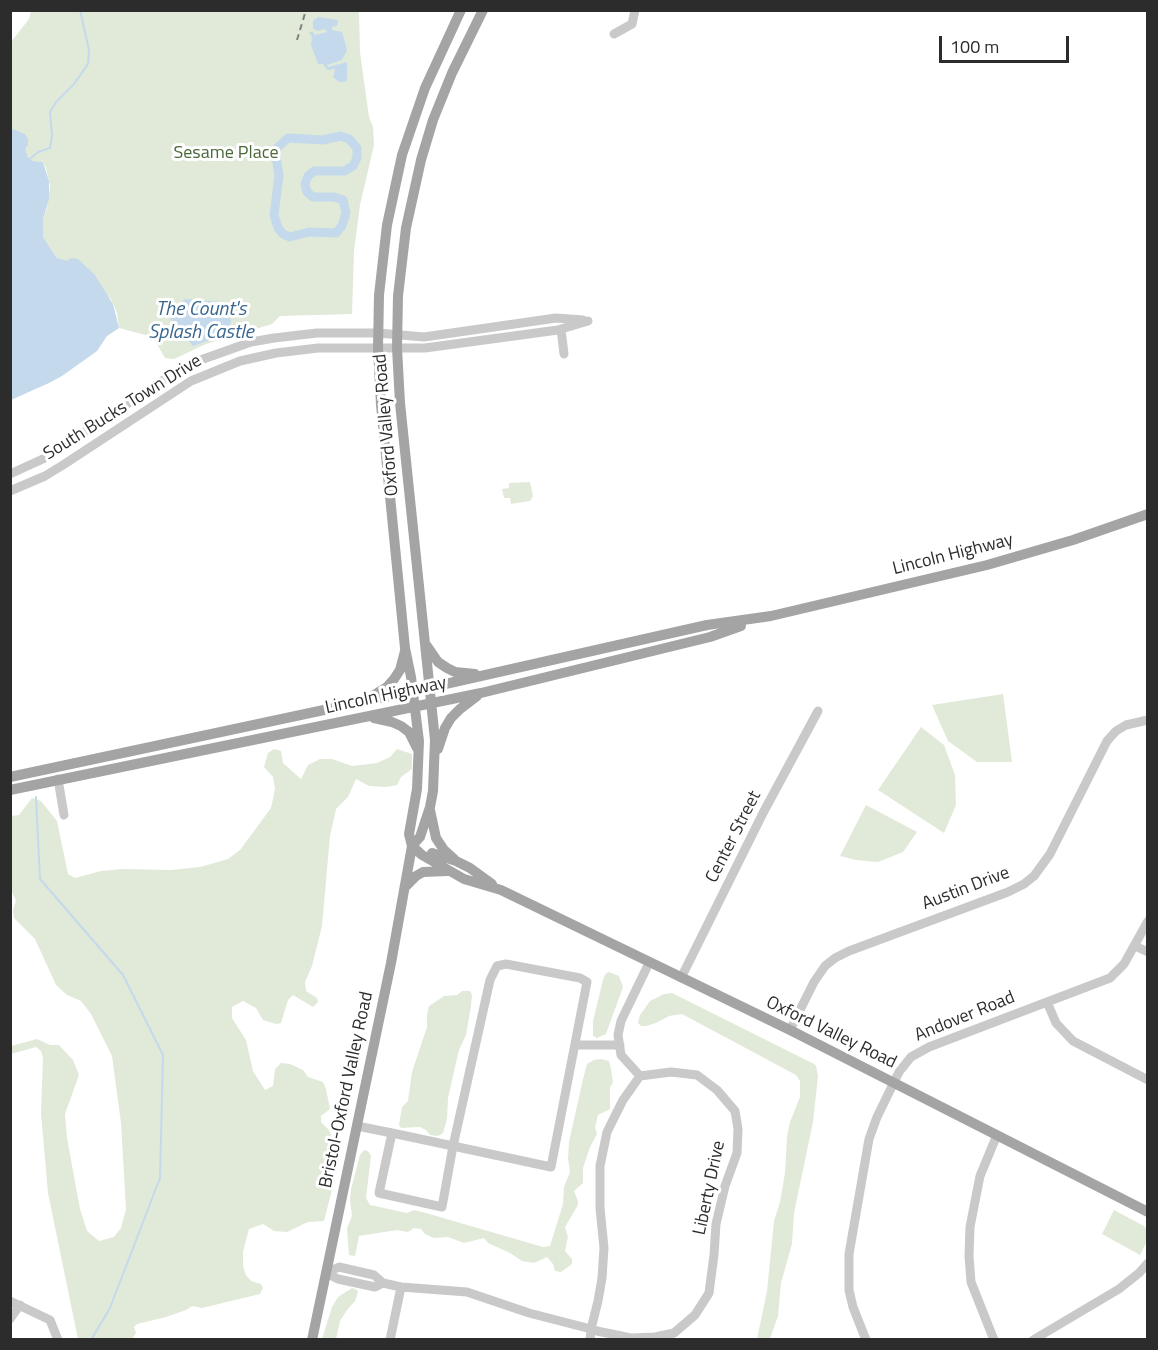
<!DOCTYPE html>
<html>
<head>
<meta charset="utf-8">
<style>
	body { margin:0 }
	#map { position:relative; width:1158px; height:1350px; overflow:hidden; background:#fff; font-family:"Titillium Web",sans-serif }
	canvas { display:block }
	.frame { position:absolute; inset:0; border:12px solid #2c2c2c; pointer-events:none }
	.scale { position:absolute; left:939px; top:36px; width:130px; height:27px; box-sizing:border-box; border:3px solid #2c2c2c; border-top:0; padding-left:8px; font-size:18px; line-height:21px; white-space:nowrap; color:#2c2c2c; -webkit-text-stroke:4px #fff; paint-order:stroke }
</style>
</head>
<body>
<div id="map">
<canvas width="1158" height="1350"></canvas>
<div class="frame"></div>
<div class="scale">100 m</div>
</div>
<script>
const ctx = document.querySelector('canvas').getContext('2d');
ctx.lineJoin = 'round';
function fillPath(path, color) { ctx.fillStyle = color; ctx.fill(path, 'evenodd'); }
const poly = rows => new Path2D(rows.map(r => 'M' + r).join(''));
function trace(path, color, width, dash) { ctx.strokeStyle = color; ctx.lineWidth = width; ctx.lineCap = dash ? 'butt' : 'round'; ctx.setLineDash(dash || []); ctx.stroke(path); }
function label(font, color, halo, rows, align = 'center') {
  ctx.font = font + ' "Titillium Web",sans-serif'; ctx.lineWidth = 6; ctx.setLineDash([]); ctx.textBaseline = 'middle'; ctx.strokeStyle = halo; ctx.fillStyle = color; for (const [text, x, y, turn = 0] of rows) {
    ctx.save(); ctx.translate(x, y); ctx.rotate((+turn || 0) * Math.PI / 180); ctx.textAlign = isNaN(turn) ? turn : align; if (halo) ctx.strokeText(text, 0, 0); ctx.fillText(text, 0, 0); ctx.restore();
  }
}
fillPath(poly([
	[31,11,359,11,360,52,369,117,373,127,374,145,360,205,354,251,352,314,280,316,272,324,206,344,174,359,165,358,153,337,119,328,117,313,111,299,106,294,95,275,57,258,43,237,43,220,47,208,50,186,46,168,43,162,33,161,28,157,18,133,13,129,11,130,11,42,29,19],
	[530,482,533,496,530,501,511,504,510,498,504,498,502,489,509,488,509,483],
	[1003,694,1012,762,977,762,948,741,932,705],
	[921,727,944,745,955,775,956,805,944,833,878,790],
	[274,749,281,751,283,763,301,779,308,765,320,759,332,759,352,766,377,763,390,757,397,749,412,754,412,769,401,777,397,785,386,787,369,786,356,779,348,797,336,809,330,836,322,926,312,966,305,982,306,991,317,998,318,1002,313,1007,293,995,288,1000,281,1023,276,1024,263,1020,256,1008,243,1001,232,1007,232,1018,246,1040,253,1071,265,1090,273,1086,275,1069,281,1063,290,1064,303,1070,308,1077,323,1082,326,1089,330,1109,321,1116,321,1122,329,1130,337,1152,338,1166,324,1221,308,1222,287,1232,274,1231,263,1224,249,1229,243,1252,243,1266,246,1275,251,1281,261,1284,263,1288,260,1294,202,1308,192,1306,186,1310,166,1317,137,1324,134,1327,136,1333,132,1339,78,1339,48,1193,41,1113,43,1058,41,1051,36,1047,11,1054,11,1046,37,1039,50,1045,59,1045,73,1060,79,1075,65,1114,67,1138,80,1209,87,1231,99,1241,114,1237,121,1228,126,1209,121,1123,112,1056,91,1014,81,1001,67,995,56,985,35,939,14,918,13,910,16,901,10,887,11,816,19,815,32,798,41,801,57,821,68,874,75,878,101,871,123,869,171,870,200,867,228,859,240,850,271,808,275,789,273,777,264,767,268,753],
	[866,805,917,832,903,852,878,862,856,860,840,856],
	[609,972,619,976,623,987,606,1034,597,1038,593,1036,593,1021,603,980,606,973],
	[462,991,470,991,472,995,471,1006,466,1035,459,1050,448,1098,447,1119,443,1133,438,1136,430,1135,426,1130,420,1127,401,1128,399,1125,402,1107,408,1101,412,1072,427,1027,427,1015,429,1006,444,996,457,995],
	[672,993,814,1064,816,1066,818,1076,813,1122,794,1213,792,1244,781,1283,778,1316,770,1339,757,1339,767,1291,774,1221,780,1202,785,1173,787,1136,790,1122,800,1097,800,1081,796,1075,682,1014,669,1016,656,1023,646,1026,641,1026,638,1023,640,1015,650,1001,664,994],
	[601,1059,609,1061,611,1069,613,1083,610,1087,610,1109,598,1115,595,1127,597,1134,590,1147,583,1168,583,1183,574,1191,578,1201,578,1205,565,1227,568,1237,565,1251,572,1259,572,1264,568,1267,561,1272,555,1271,553,1264,547,1257,534,1263,522,1261,510,1253,488,1243,484,1238,464,1243,448,1237,434,1238,425,1234,421,1229,414,1228,408,1232,397,1230,359,1236,355,1256,349,1255,347,1228,352,1216,350,1200,351,1189,360,1155,364,1150,368,1151,371,1156,366,1198,370,1205,407,1213,414,1210,426,1213,543,1247,550,1246,563,1204,564,1187,570,1172,568,1159,569,1142,583,1079,587,1064,594,1060],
	[1114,1210,1144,1226,1147,1230,1147,1241,1140,1255,1102,1234],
	[352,1288,357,1290,358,1292,355,1301,347,1310,340,1321,336,1339,322,1339,332,1307,338,1297]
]), '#e1ead9');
fillPath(poly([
	[318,17,338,20,337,26,332,27,332,30,342,32,347,50,342,60,327,65,328,67,347,62,347,79,345,82,339,82,333,77,335,69,327,70,323,64,318,64,311,45,312,37,309,33,312,31,315,35,327,32,325,29,317,31,313,28,313,21],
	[13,129,25,134,28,139,28,145,25,149,28,157,33,161,43,162,49,181,49,199,43,220,43,237,57,258,67,261,71,258,78,259,95,275,113,304,119,328,107,336,97,351,62,376,49,383,11,400,10,130],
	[185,299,220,302,224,304,227,306,231,321,229,331,224,335,193,346,169,317]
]), '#c4d9eb');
trace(poly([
	[30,159,38,152,50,148,52,135,50,112,56,102,74,84,88,64,89,50,80,10],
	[36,797,40,879,123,975,163,1055,160,1178,110,1308,91,1340]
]), '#c4d9eb', 2);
trace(poly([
	[340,136,349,139,357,148,357,158,353,166,344,171,314,171,308,176,305,184,307,192,313,197,334,197,343,200,346,213,342,226,336,233,309,232,290,237,283,234,278,228,274,215,279,175,276,157,277,148,288,138,323,140,340,136]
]), '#c4d9eb', 9);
trace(poly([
	[614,34,632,24,635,10],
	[561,329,564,354],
	[10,474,45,458,168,377,195,362,251,342,274,338,317,333,378,333,424,337,556,318,583,320],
	[10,491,45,476,63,465,191,381,240,361,276,353,318,348,425,348,558,330,588,321],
	[58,779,64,815],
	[1135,946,1148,952],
	[506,964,580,978,587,982,551,1167,453,1146,490,980,497,966,506,964],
	[681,978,763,813,818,711],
	[1047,1002,1056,1023,1073,1041,1148,1080],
	[790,1030,814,982,825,966,835,958,849,951,1008,892,1024,884,1034,876,1050,854,1107,741,1116,731,1126,725,1148,720],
	[576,1045,620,1045],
	[640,1076,621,1055,618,1035,621,1021,649,963],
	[357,1126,392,1133,453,1146,442,1207,379,1193,392,1133],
	[326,1273,339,1267,374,1275,383,1283],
	[326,1273,338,1279,375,1287,383,1283],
	[383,1283,401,1287,467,1292,529,1313,591,1329,597,1331,631,1338,655,1337,674,1333,695,1315,709,1293,714,1255,716,1224,725,1186,737,1153,738,1129,735,1111,717,1090,697,1075,671,1072,640,1076,623,1100,607,1132,600,1166,600,1208,604,1248,602,1278,598,1301,591,1329,590,1340],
	[10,1301,50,1320,58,1340],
	[10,1319,20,1305],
	[390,1340,401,1287],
	[866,1340,853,1307,849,1290,849,1254,869,1139,877,1117,899,1072,911,1057,929,1047,1110,978,1124,964,1148,921],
	[994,1340,971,1282,969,1256,970,1227,980,1176,997,1135],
	[1033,1340,1119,1289,1139,1273,1148,1263]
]), '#c9c9c9', 9);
trace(poly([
	[461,10,425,88,402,155,387,225,379,295,378,348,381,405,405,648,411,677,419,741,417,789,409,834,412,846,422,855,464,879,501,890,790,1030,1148,1212],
	[427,646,438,662,447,668,455,672,475,674],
	[371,697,387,687,394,679,400,670,405,651],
	[374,718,392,722,401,726,409,732,417,748],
	[438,749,445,728,451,718,460,709,477,696],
	[10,777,441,685,707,625,771,616,987,565,1073,540,1148,514],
	[10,790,481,693,710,637,741,626],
	[430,810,436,838,444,850,454,859],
	[432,853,456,861,470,868,492,884],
	[406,886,416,876,423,872,448,871],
	[312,1340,391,963,412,846,420,837,430,807,433,791,435,740,400,403,397,348,398,296,406,228,421,160,433,120,452,73,483,10]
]), '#a4a4a4', 10);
trace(poly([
	[297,40,306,10]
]), '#818181', 2, [6, 4.5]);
label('18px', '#4b6839', '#fff', [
	["Sesame Place",226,154]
]);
label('18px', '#2c2c2c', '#fff', [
	["South Bucks Town Drive",123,408,-32],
	["Oxford Valley Road",387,425,-95],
	["Lincoln Highway",953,555,-14],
	["Lincoln Highway",386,696,-12],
	["Center Street",734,837,-63],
	["Austin Drive",966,889,-21],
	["Andover Road",965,1017,-22],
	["Oxford Valley Road",831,1033,26],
	["Bristol-Oxford Valley Road",347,1090,-78],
	["Liberty Drive",710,1188,-78]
]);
label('italic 20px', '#39678f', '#fff', [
	["The Count's",201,310],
	["Splash Castle",201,333]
]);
</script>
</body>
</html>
